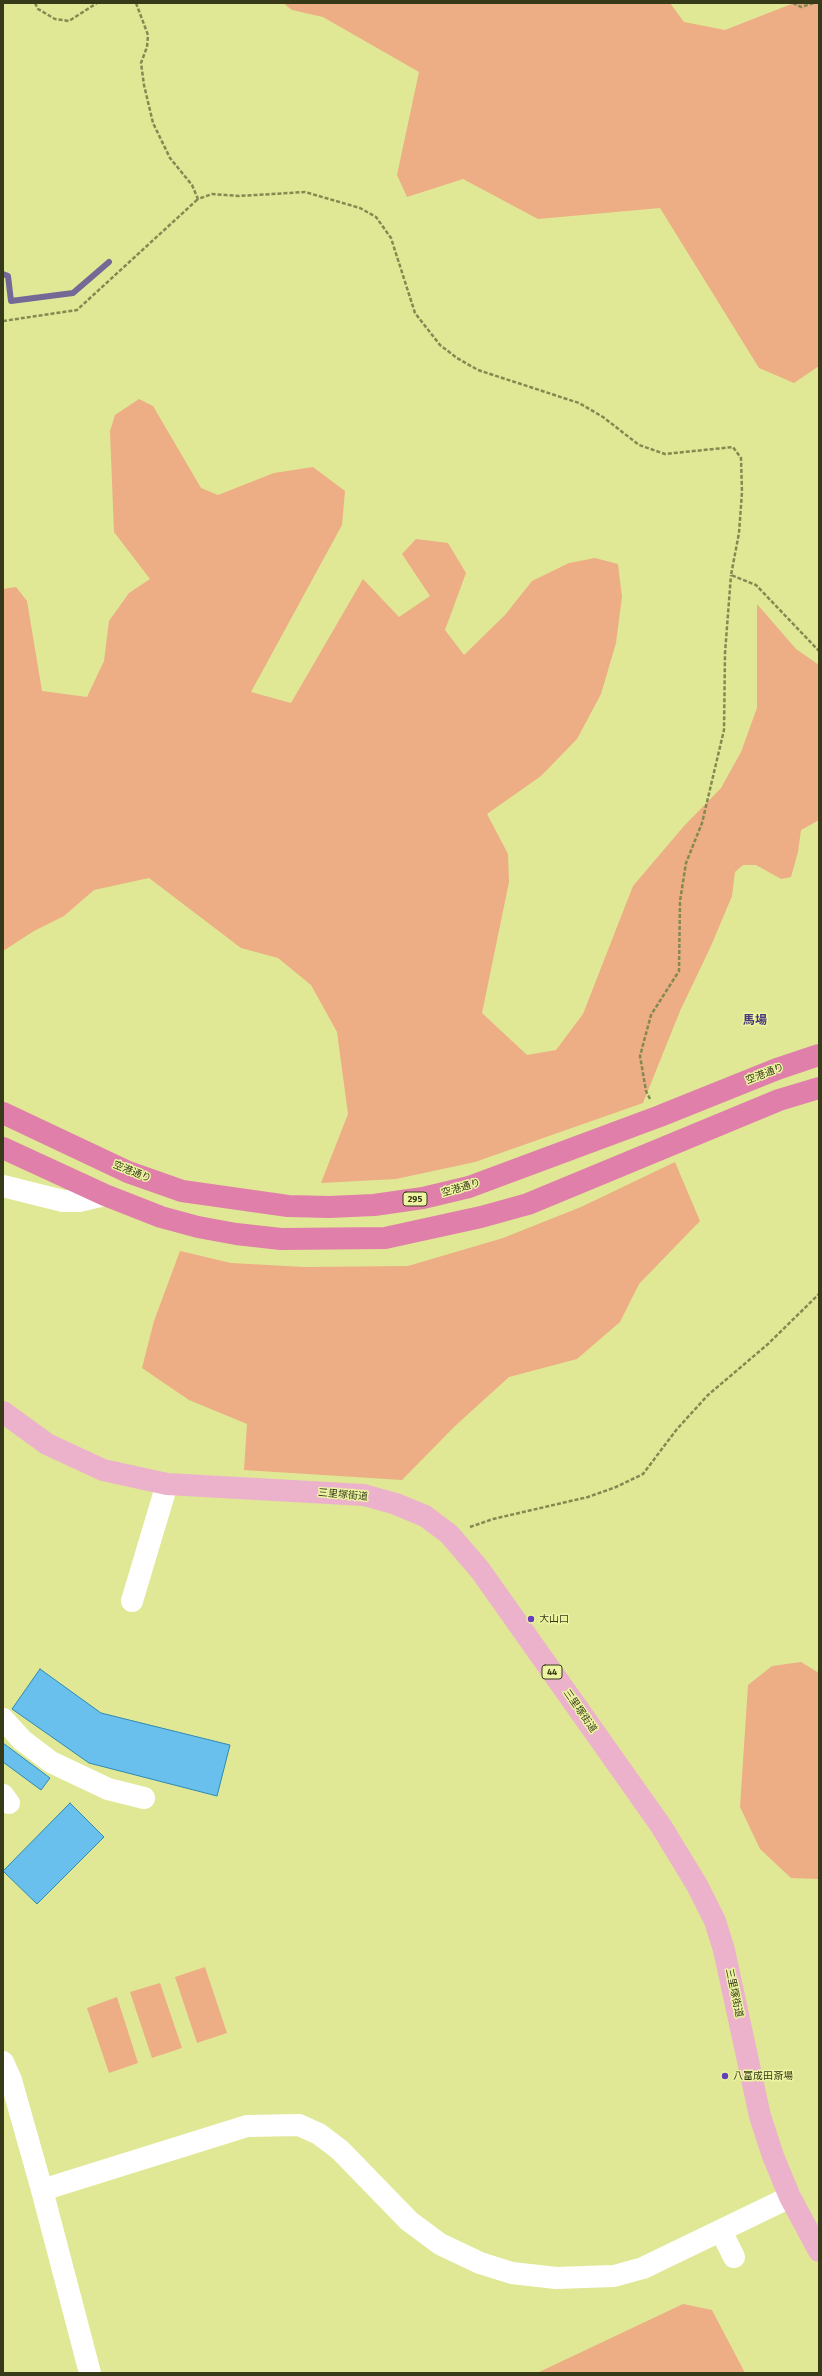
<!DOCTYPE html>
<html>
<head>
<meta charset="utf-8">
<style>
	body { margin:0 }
	#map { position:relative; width:822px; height:2376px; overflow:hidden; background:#e0e895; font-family:"Fira Sans",sans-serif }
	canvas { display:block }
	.frame { position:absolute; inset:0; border:4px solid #373a18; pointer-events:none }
</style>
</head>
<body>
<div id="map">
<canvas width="822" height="2376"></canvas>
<div class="frame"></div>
</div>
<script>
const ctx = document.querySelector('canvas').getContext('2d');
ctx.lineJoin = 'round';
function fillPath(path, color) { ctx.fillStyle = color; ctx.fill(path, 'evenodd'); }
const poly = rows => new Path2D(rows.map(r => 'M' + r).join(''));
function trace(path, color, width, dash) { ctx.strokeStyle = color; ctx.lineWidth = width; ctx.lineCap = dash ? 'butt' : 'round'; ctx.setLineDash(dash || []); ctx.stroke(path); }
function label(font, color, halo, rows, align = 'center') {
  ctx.font = font + ' "Fira Sans","Noto Sans JP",sans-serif'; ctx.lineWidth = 3; ctx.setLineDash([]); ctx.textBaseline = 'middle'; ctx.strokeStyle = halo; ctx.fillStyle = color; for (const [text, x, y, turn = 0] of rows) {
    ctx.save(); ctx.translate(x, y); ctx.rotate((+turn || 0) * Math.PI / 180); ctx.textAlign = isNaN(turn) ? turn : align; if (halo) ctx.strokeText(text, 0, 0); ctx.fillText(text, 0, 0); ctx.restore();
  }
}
fillPath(poly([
	[283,3,670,3,684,22,725,30,794,3,819,3,819,366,794,383,759,368,660,208,538,219,463,179,407,197,397,175,419,72,323,17,292,10],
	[139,399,153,406,201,488,218,495,274,473,313,467,345,491,342,525,251,692,291,703,363,579,399,617,430,596,402,554,416,539,448,543,466,573,445,630,464,655,505,615,532,581,569,563,595,558,618,564,622,597,616,643,601,694,577,739,541,776,487,814,508,854,509,882,482,1013,527,1055,556,1050,583,1014,633,886,684,826,721,788,741,752,757,708,757,604,796,649,819,665,819,820,801,830,798,852,791,877,781,879,756,865,743,865,735,872,732,896,711,946,680,1011,643,1103,475,1162,396,1179,321,1183,348,1114,337,1032,311,985,278,958,241,948,149,878,94,890,64,916,34,931,3,951,3,589,16,587,27,601,42,691,87,697,104,661,109,621,129,593,150,579,114,532,110,431,115,415],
	[675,1162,700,1221,639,1284,620,1322,577,1359,509,1377,455,1426,402,1480,244,1470,247,1424,189,1400,142,1368,154,1321,180,1251,231,1263,304,1267,408,1266,503,1238,581,1207],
	[801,1662,819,1673,818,1879,791,1878,760,1849,740,1807,748,1685,772,1666],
	[205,1967,227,2033,197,2043,175,1977],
	[160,1983,182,2048,152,2058,130,1992],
	[117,1997,138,2063,109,2073,87,2008],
	[683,2304,712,2310,745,2373,537,2373]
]), '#edad85');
trace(poly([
	[3,274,8,276,11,301,73,293,109,262]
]), '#736896', 6);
const building = poly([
	[40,1669,101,1713,230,1745,217,1796,89,1763,12,1709,40,1669],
	[3,1743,50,1778,41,1790,3,1762,3,1743],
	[70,1803,104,1837,37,1904,3,1871,70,1803]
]);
fillPath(building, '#69c0ec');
trace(building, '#2e89b3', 1);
trace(poly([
	[35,3,38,9,55,19,69,21,97,3],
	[136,3,148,35,147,47,141,63,144,85,153,123,170,158,192,185,198,199,212,194,239,196,305,192,360,208,376,217,391,238,415,313,440,345,457,358,478,370,579,403,603,417,639,445,665,454,733,447,741,458,742,492,739,533,731,575,756,585,819,651],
	[793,3,801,7,814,3],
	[3,321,77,310,198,199],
	[650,1099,646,1091,640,1056,651,1015,679,971,680,901,686,863,702,823,724,730,725,653,731,575],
	[470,1527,493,1519,588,1497,616,1487,643,1474,677,1429,708,1395,768,1344,819,1294]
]), '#848951', 2.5, [4, 2]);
trace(poly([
	[3,1186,63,1201,79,1201,105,1195],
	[132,1601,167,1484],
	[3,1719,22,1740,51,1762,108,1789,144,1798],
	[3,1795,9,1803],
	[3,2062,11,2080,42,2190,90,2373],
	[42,2190,247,2126,299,2125,319,2134,340,2150,409,2221,440,2244,480,2263,512,2273,556,2278,614,2276,643,2268,790,2197],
	[721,2231,734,2257]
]), '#fff', 22);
trace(poly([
	[3,1412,47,1444,103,1470,167,1484,364,1495,396,1504,425,1516,449,1534,480,1570,661,1826,697,1885,715,1921,724,1950,760,2116,773,2156,790,2197,819,2251]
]), '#ecb2cc', 22);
trace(poly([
	[3,1113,128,1172,182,1191,288,1206,329,1207,374,1205,423,1198,469,1187,660,1116,777,1069,819,1055],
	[3,1148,105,1195,161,1217,198,1227,236,1234,281,1239,385,1238,481,1217,528,1204,779,1100,819,1088]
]), '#e07faa', 22);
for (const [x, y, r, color] of [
	[531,1619,4,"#653fb8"],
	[725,2076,4,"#653fb8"]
]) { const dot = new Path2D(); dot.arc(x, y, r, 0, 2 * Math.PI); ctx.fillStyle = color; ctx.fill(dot); trace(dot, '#edf5a2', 1.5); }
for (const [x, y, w] of [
	[415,1199,24],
	[552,1672,20]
]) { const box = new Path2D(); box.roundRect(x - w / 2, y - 7, w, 14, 3); ctx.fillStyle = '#edf5a2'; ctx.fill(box); trace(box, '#373a18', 1); }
label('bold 9px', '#373a18', null, [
	["295",415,1199],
	["44",552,1672]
]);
label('10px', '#373a18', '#edf5a2', [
	["空港通り",765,1074,-21],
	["空港通り",132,1172,22],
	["空港通り",461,1188,-16],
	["三里塚街道",343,1495,5],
	["三里塚街道",580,1711,55],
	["三里塚街道",734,1993,78]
]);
label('10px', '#373a18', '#edf5a2', [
	["大山口",539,1619],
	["八富成田斎場",733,2076]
], 'left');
label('bold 12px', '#493a77', '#edf5a2', [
	["馬場",755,1021]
]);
</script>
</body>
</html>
